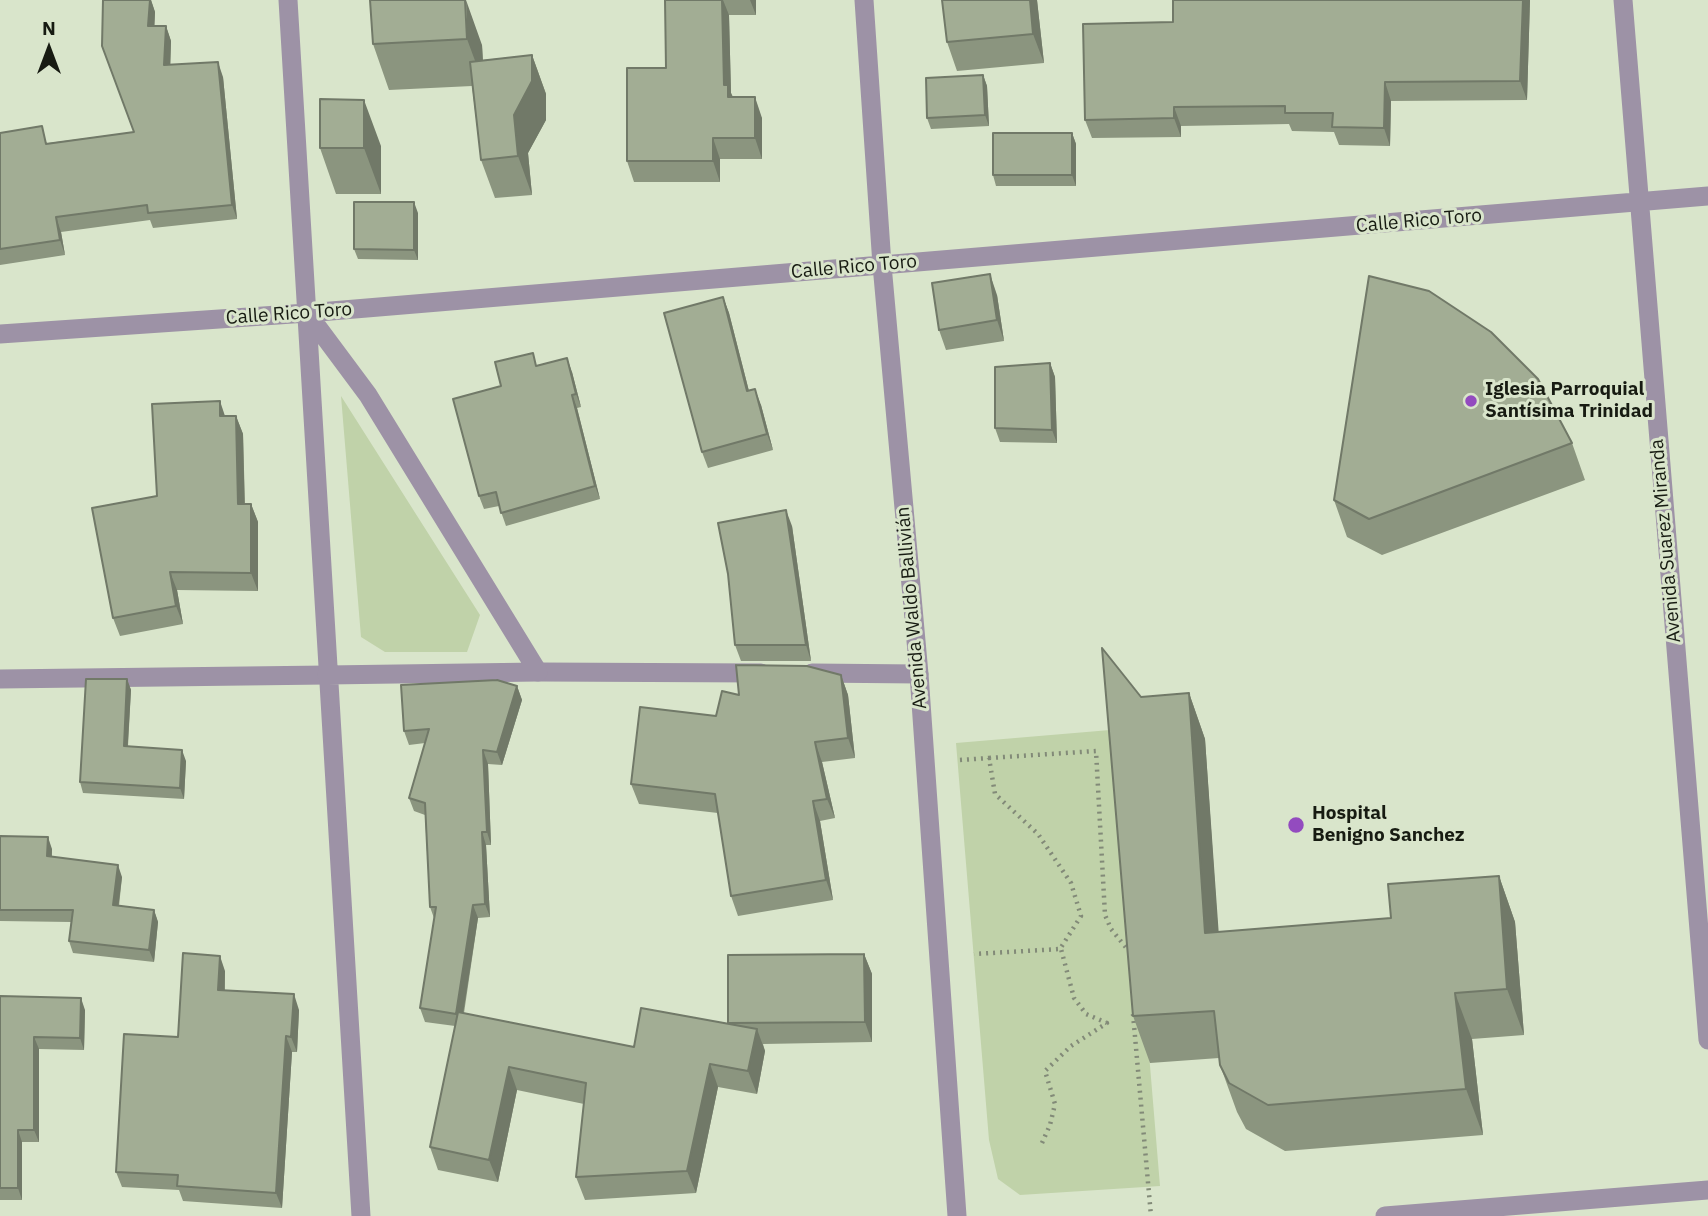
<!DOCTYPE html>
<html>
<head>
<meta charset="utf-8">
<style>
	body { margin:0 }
	#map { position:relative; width:1708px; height:1216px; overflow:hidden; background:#d9e5cb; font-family:"IBM Plex Sans",sans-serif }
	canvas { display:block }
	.north { position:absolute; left:14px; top:14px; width:70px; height:70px; -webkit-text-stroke:5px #d9e5cb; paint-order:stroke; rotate:0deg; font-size:19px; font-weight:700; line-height:28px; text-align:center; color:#171b12 }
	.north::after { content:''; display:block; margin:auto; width:24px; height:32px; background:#171b12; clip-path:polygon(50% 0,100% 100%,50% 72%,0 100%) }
</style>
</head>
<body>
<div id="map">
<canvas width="1708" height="1216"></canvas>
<div class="north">N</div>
</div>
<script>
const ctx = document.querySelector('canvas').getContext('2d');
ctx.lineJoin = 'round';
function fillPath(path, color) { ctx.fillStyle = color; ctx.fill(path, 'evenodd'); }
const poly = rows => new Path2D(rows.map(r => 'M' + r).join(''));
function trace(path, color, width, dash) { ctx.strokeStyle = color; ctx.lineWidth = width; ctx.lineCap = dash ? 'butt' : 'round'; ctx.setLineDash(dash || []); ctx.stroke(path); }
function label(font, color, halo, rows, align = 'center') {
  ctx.font = font + ' "IBM Plex Sans",sans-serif'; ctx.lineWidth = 6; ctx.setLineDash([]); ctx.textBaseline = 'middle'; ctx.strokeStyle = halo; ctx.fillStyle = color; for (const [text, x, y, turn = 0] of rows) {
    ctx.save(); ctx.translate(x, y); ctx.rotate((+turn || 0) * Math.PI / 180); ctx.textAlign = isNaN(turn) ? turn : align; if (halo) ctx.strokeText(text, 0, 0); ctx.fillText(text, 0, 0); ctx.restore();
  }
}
fillPath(poly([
	[341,396,480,615,467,652,385,652,361,637],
	[1122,729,1160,1186,1020,1195,998,1179,989,1140,956,743]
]), '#c0d2a9');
trace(poly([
	[989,758,1096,751,1105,915,1111,929,1128,950],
	[960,760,989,758,995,794,1038,834,1071,883,1081,916,1060,949,974,954],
	[1133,1014,1151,1216],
	[1042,1143,1050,1125,1055,1104,1045,1071,1071,1046,1107,1023,1086,1014,1074,998,1061,949]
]), '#828a78', 4.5, [2, 5]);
trace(poly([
	[538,672,761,673],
	[812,673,919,674],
	[0,679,327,675]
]), '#9d92a6', 19);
trace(poly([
	[288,0,361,1216],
	[864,0,882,265,919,674,957,1216],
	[1623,0,1708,1040],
	[307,313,368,395,538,672],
	[0,334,307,313,1708,196],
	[327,675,538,672],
	[1385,1216,1708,1190]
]), '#9d92a6', 19);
fillPath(poly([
	[103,0,151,0,155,12,154,26,166,26,171,41,170,64,223,77,237,219,153,228,150,220,61,232,65,255,0,265,0,133,48,143,134,132],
	[370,0,482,45,483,60,532,55,546,94,546,120,528,153,532,195,495,198,481,160,472,86,389,90,373,44],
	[665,0,756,0,756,15,729,15,731,93,733,97,762,118,762,159,720,159,720,182,634,182,627,161,666,68],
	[942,0,1037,0,1044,63,957,71,947,42],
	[1530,0,1527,100,1391,101,1390,146,1339,145,1334,132,1292,131,1289,124,1181,126,1181,137,1092,138,1085,120,1173,22],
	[983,75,987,86,989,126,931,129,927,118],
	[1072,133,1076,144,1076,186,996,186,993,175],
	[381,146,381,194,336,194,320,148],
	[418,213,418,260,358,259,354,249],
	[997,295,1004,341,946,350,939,330],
	[723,297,729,313,749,391,761,405,773,450,708,468,702,452],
	[1050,363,1055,377,1057,443,1000,442,995,428],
	[538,366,572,372,581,407,577,408,600,499,506,526,499,506,484,509,479,496,501,386],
	[225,416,236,416,243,434,245,504,251,504,258,522,258,591,177,590,183,624,120,636,113,618,157,496],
	[1572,443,1585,480,1382,555,1347,537,1334,500],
	[792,526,811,661,741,661,735,645],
	[841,675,848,695,855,758,822,762,835,818,820,821,833,900,738,916,731,896,718,813,639,804,631,784,716,716,739,695],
	[127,679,131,690,128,746,186,761,184,799,83,793,80,782],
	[517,686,522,700,502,765,488,764,491,845,486,845,490,917,478,918,464,1013,634,1047,728,1023,864,954,872,974,872,1042,763,1044,765,1051,757,1094,718,1087,696,1193,585,1200,576,1177,584,1104,517,1090,498,1182,438,1170,430,1147,455,1026,425,1022,420,1008,434,918,430,907,425,815,414,811,409,798,425,743,409,745,404,731],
	[1189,693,1205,739,1218,932,1391,918,1499,876,1515,922,1524,1035,1472,1039,1483,1135,1285,1151,1246,1129,1237,1112,1220,1065,1219,1058,1150,1063,1133,1016,1141,697],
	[0,836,52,849,52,857,122,877,119,906,154,910,158,922,154,962,73,953,69,941,71,922,0,921],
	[225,971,225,990,299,1010,297,1052,292,1052,282,1208,183,1201,179,1190,122,1187,116,1172,178,1037],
	[0,996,85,1010,84,1050,39,1049,39,1142,22,1142,22,1200,0,1200]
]), '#8b957f');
fillPath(poly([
	[150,0,151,0,155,12,154,40,148,26],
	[466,0,482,45,484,85,467,39],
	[722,0,723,0,729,15,731,93,736,105,736,118,724,85],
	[750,0,756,0,756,15],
	[1030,0,1037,0,1044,63,1033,34],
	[1523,0,1530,0,1527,100,1520,81],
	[166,26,171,41,170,79,164,65],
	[532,55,546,94,546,120,528,153,532,195,518,156,514,115],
	[218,62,223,77,237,219,232,205],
	[983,75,987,86,989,126,985,115],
	[1385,82,1391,101,1390,146,1384,128],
	[755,97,762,118,762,159,755,138],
	[364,100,381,146,381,194,364,148],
	[1174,107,1181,126,1181,137,1174,118],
	[1072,133,1076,144,1076,186,1072,175],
	[713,138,720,159,720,182,713,161],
	[414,202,418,213,418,260,414,250],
	[56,217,61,232,65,255,60,240],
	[990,274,997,295,1004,341,997,320],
	[723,297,729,313,753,407,747,391],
	[567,358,572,372,581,407,576,394],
	[1050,363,1055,377,1057,443,1052,430],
	[755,389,761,405,773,450,767,434],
	[572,395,577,408,600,499,595,486],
	[220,401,226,419,220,416],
	[236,416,243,434,245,522,238,504],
	[251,504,258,522,258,591,251,573],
	[786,510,792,526,811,661,806,645],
	[170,572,177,590,183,624,176,606],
	[841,675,848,695,855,758,848,738],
	[127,679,131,690,127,757,124,746],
	[517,686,522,700,502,765,497,752],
	[1189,693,1205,739,1222,979,1205,933],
	[815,742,822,762,835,818,827,799],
	[182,750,186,761,184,799,180,788],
	[483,750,488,764,491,845,487,832],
	[813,801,820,821,833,900,826,880],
	[482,832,486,845,490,917,485,904],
	[48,837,52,849,51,868,47,856],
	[118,865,122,877,117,917,113,905],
	[1499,876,1515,922,1524,1035,1507,989],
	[473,905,478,918,461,1027,456,1014],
	[154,910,158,922,154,962,149,950],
	[864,954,872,974,872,1042,865,1022],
	[220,956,225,971,224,1006,218,990],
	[1455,993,1472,1039,1483,1135,1466,1089],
	[294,994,299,1010,297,1052,291,1037],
	[81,998,85,1010,84,1050,80,1038],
	[757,1029,765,1051,757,1094,748,1071],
	[286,1036,292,1052,282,1208,276,1193],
	[34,1037,39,1049,39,1142,34,1130],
	[710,1064,718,1087,696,1193,687,1171],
	[509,1067,517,1090,498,1182,489,1160],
	[18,1130,22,1142,22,1200,18,1188]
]), '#717968');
const building = poly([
	[103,0,150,0,148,26,166,26,164,65,218,62,232,205,148,213,147,205,56,217,60,240,0,249,0,133,42,126,46,144,134,132,102,46,103,0],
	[370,0,465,0,467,39,373,44,370,0],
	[665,0,722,0,724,85,728,85,728,97,755,97,755,138,713,138,713,161,627,161,627,68,666,68,665,0],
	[942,0,1030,0,1033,34,947,42,942,0],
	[1173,0,1523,0,1520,81,1385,82,1384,128,1332,127,1333,113,1285,113,1285,106,1174,107,1174,118,1085,120,1083,24,1173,22,1173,0],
	[532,55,532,81,514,115,518,156,481,160,470,62,532,55],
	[983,75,985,115,927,118,926,78,983,75],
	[320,99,364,100,364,148,320,148,320,99],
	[993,133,1072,133,1072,175,993,175,993,133],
	[354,202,414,202,414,250,354,249,354,202],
	[990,274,997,320,939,330,932,283,990,274],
	[1369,276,1429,291,1491,332,1538,379,1572,443,1369,519,1334,500,1369,276],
	[723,297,747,391,755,389,767,434,702,452,664,313,723,297],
	[533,353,536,366,567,358,576,394,572,395,595,486,501,513,496,492,479,496,453,399,501,386,495,362,533,353],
	[1050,363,1052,430,995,428,995,367,1050,363],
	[220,401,220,416,236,416,238,504,251,504,251,573,170,572,176,606,113,618,92,508,157,496,152,404,220,401],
	[786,510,806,645,735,645,728,574,718,523,786,510],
	[1102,648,1141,697,1189,693,1205,933,1391,918,1388,884,1499,876,1507,989,1455,993,1466,1089,1268,1105,1229,1083,1220,1065,1214,1011,1133,1016,1102,648],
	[736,665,807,666,841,675,848,738,815,742,827,799,813,801,826,880,731,896,715,794,631,784,640,707,716,716,722,691,739,695,736,665],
	[86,679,127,679,124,746,182,750,180,788,80,782,86,679],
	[497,680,517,686,497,752,483,750,487,832,482,832,485,904,473,905,456,1014,420,1008,436,907,430,907,425,803,409,798,429,729,404,731,401,685,497,680],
	[0,836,48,837,47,856,118,865,113,905,154,910,149,950,69,941,73,910,0,910,0,836],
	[183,953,220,956,218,990,294,994,291,1037,286,1036,276,1193,177,1186,178,1175,116,1172,124,1034,178,1037,183,953],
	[864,954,865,1022,728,1023,728,955,864,954],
	[0,996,81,998,80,1038,34,1037,34,1130,18,1130,18,1188,0,1188,0,996],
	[641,1008,757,1029,748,1071,710,1064,687,1171,576,1177,586,1083,509,1067,489,1160,430,1147,458,1012,634,1047,641,1008]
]);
fillPath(building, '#a2ad94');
trace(building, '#717968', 2);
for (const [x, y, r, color] of [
	[1471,401,7,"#934bbf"],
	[1296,825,9,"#934bbf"]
]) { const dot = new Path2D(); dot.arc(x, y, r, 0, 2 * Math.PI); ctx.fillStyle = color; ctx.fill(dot); trace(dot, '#d9e5cb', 2.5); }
label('19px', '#171b12', '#d9e5cb', [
	["Calle Rico Toro",1419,221,-5],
	["Calle Rico Toro",854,267,-5],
	["Calle Rico Toro",289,314,-4],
	["Avenida Suarez Miranda",1666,541,-95],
	["Avenida Waldo Ballivián",912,608,-95]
]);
label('bold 19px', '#171b12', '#d9e5cb', [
	["Iglesia Parroquial",1485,390],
	["Santísima Trinidad",1485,412],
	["Hospital",1312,814],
	["Benigno Sanchez",1312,836]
], 'left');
</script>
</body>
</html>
